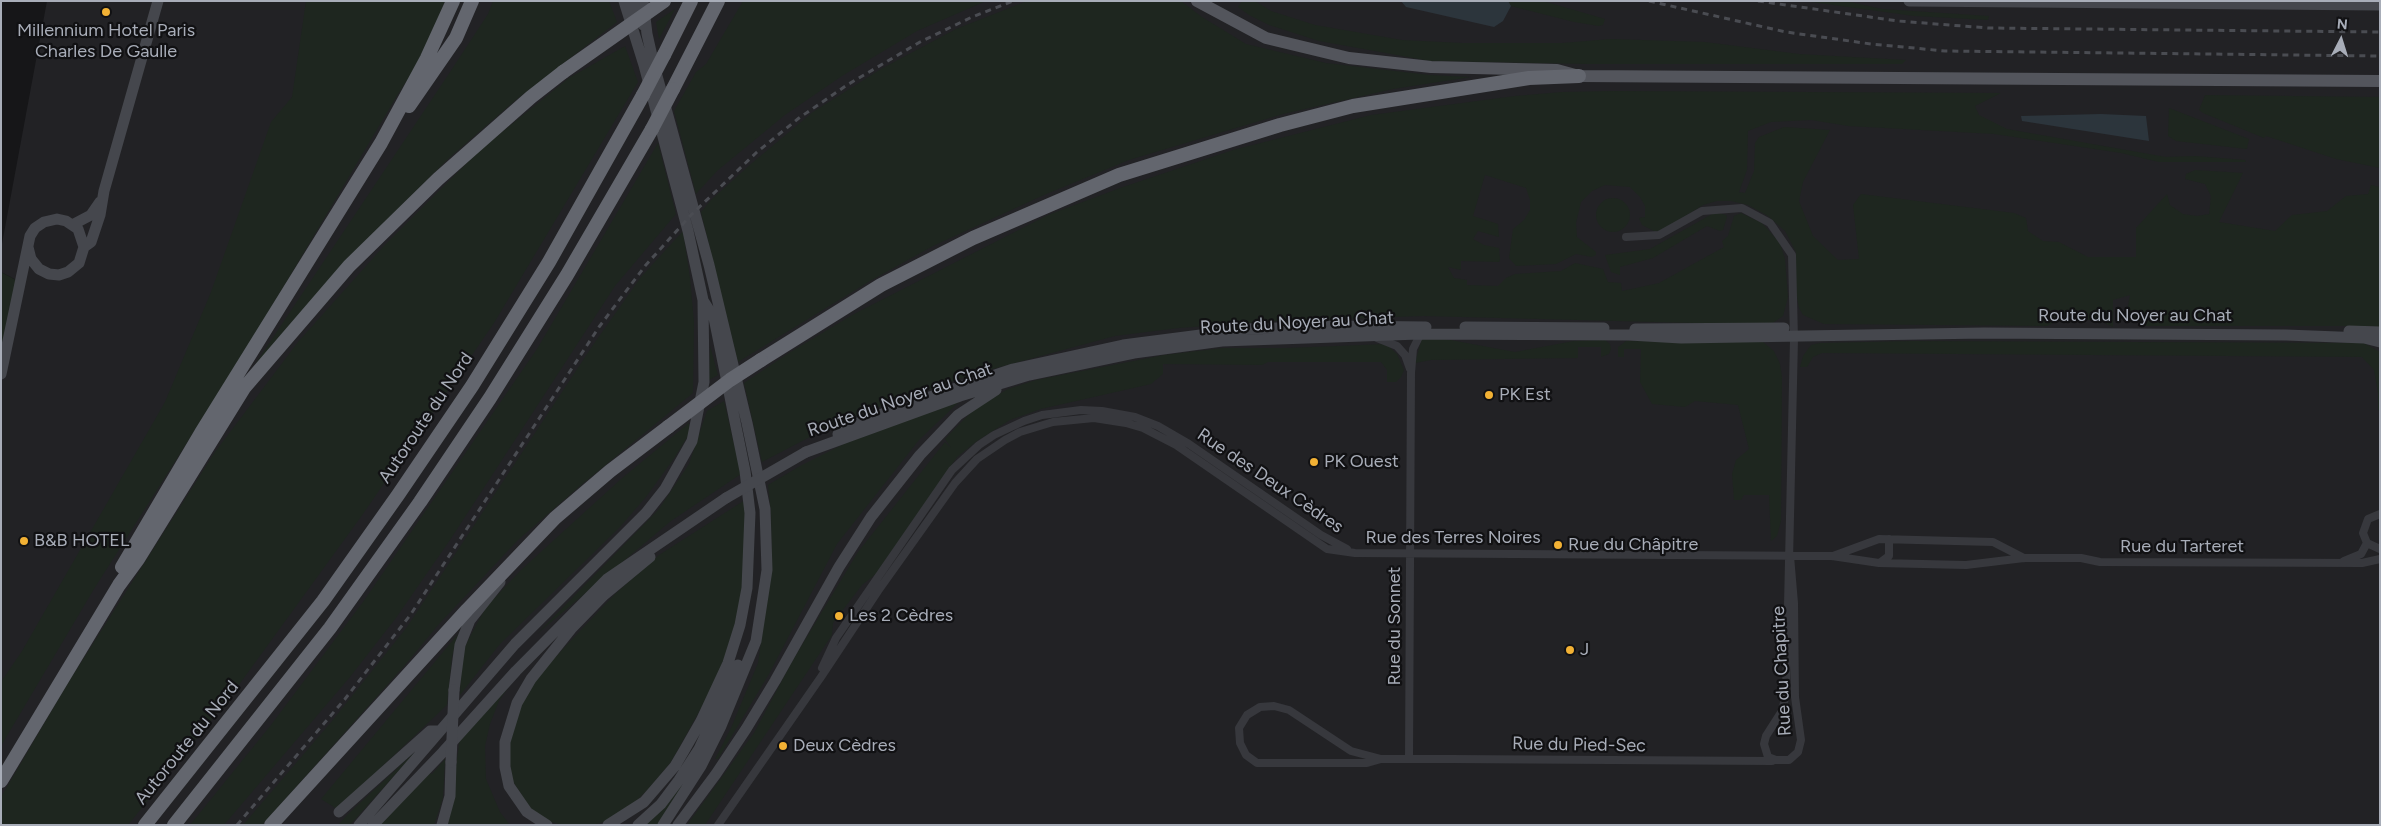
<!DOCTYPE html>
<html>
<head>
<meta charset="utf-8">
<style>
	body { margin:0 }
	#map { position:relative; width:2381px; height:826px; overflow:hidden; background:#161618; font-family:Figtree,sans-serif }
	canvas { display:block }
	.frame { position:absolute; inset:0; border:2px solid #a8adb8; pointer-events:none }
	.north { position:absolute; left:2316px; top:15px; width:50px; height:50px; -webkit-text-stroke:4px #111113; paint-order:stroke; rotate:5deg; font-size:14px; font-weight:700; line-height:20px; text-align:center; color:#a8adb8 }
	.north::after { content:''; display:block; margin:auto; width:18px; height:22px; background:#a8adb8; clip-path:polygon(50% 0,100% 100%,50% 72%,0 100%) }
</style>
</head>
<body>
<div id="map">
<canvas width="2381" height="826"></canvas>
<div class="frame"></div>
<div class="north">N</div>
</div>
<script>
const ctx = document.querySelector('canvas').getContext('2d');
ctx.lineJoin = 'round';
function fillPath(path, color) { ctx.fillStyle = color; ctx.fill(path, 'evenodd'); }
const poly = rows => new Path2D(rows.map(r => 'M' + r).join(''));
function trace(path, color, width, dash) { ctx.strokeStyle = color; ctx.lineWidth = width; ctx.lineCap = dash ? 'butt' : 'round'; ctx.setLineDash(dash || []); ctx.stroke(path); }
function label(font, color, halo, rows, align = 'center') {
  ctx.font = font + ' Figtree,sans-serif'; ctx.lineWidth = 4.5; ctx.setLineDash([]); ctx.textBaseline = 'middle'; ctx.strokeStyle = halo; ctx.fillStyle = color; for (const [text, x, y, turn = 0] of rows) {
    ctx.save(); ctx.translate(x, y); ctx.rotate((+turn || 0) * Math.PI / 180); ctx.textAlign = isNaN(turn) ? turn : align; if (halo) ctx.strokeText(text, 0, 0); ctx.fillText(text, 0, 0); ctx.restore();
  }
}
fillPath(poly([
	[47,1,2380,1,2380,825,1,825,1,354,16,280,1,272,1,249]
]), '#222225');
fillPath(poly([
	[306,1,445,1,421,59,398,94,249,345,94,589,1,746,1,682,22,651,165,402,211,292,271,122,292,97],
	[493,1,609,1,617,22,517,99,449,158,357,250,254,366,450,72,488,14],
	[743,1,986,1,917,31,842,76,785,115,717,171,696,194,674,111,696,72,706,64],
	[1027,1,1181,1,1202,17,1246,44,1326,63,1430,75,1471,77,1393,89,1283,114,1129,160,1044,195,933,246,870,281,738,362,701,212,711,200,752,163,813,112,881,69,956,29],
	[1242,1,1255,1,1271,11,1315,25,1402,40,1462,43,1562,43,1611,39,1705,42,1799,54,1906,60,1902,64,1587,64,1430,61,1319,41,1269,25,1249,15,1238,7],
	[1508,1,1543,1,1605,19,1603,25,1599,26,1574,22,1511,6],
	[1804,1,1846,1,1882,9,1989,16,1988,20,1914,16],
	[675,9,659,39,656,22],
	[625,46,638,82,494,323,363,514,241,682,133,819,128,825,1,825,1,797,68,683,215,452,298,342,383,247,481,149,569,78],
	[1613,91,2001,93,1975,106,1979,115,2007,129,2166,157,2195,156,2245,160,2246,162,2159,162,2121,153,1994,134,1848,126,1811,120,1771,122,1748,131,1747,170,1739,192,1745,193,1754,171,1755,143,1759,137,1784,127,1830,130,1803,182,1799,201,1813,236,1838,260,1859,259,1853,205,1861,194,2014,213,2026,218,2028,231,2043,241,2059,242,2088,257,2136,257,2136,228,2167,194,2170,205,2183,214,2197,216,2209,214,2211,196,2205,184,2185,179,2186,174,2195,170,2243,173,2219,222,2275,231,2292,215,2327,211,2346,196,2368,194,2371,185,2380,187,2380,328,2372,326,2146,326,2129,312,2128,306,2130,295,2113,300,2113,327,2098,320,2060,319,2047,326,1824,324,1803,315,1799,308,1796,293,1796,252,1785,231,1768,216,1748,205,1731,201,1717,201,1703,205,1661,231,1654,231,1642,225,1639,218,1645,217,1645,206,1640,197,1630,187,1605,185,1592,191,1581,202,1576,223,1577,237,1596,252,1596,255,1592,257,1576,254,1556,264,1516,266,1509,258,1513,229,1524,220,1530,210,1530,200,1526,188,1485,175,1473,216,1498,224,1499,237,1478,231,1473,239,1484,245,1499,248,1500,260,1499,262,1461,261,1461,270,1448,267,1454,278,1467,280,1467,285,1498,286,1506,278,1515,274,1561,271,1575,263,1603,269,1608,282,1621,283,1622,291,1659,283,1724,247,1722,241,1728,236,1734,216,1741,213,1762,223,1780,243,1785,259,1788,297,1783,316,1770,325,1423,316,1276,321,1179,328,1115,336,974,374,887,404,831,426,762,462,744,383,789,353,854,314,1048,215,1120,188,1233,150,1371,115,1515,96,1562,92],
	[2205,95,2380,97,2380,168,2336,159,2266,136,2264,138,2203,113,2199,110],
	[2169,108,2249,139,2247,149,2176,141,2168,136],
	[658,143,676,214,615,286,450,540,396,618,350,677,224,825,190,825,271,725,363,602,537,349],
	'1596 215a17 17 0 1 1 34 0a17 17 0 1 1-34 0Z',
	[1719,213,1726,215,1727,217,1723,230,1720,231,1707,226,1653,258,1620,267,1620,275,1611,272,1605,255,1650,249,1712,214],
	[683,231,690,278,694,322,693,393,580,486,518,540,439,624,405,665,262,825,243,825,332,721,407,627,593,345,641,277],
	[1,272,16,280,1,354],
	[1422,338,1445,339,1515,352,1574,341,1605,340,1610,344,1611,349,1609,354,1601,357,1601,347,1578,347,1578,358,1431,360,1415,363],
	[1626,341,1763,342,1774,351,1780,364,1782,377,1781,521,1777,536,1771,541,1769,495,1744,495,1741,500,1734,500,1732,474,1736,460,1749,449,1738,405,1695,401,1685,407,1652,404,1640,382,1641,349,1624,349,1624,357,1618,357,1618,347],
	[1911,341,2364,343,2380,352,2380,407,2378,411,2378,393,2374,370,2362,357,1822,353,1813,357,1807,367,1800,367,1803,356,1811,345,1820,343],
	[1386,344,1397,354,1404,370,1401,377,1396,382,1387,382,1387,370,1381,362,1268,362,1262,365,1163,364,1163,374,1151,384,1041,409,1010,420,977,441,957,457,876,574,862,585,833,623,832,635,705,825,687,825,754,733,793,660,858,552,945,442,951,448,945,439,975,408,1008,389,1036,380,1164,355,1223,348,1287,348],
	[710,346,718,375,709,380],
	[724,401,741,474,671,521,537,634,659,509,689,464,707,411],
	[960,401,919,440,837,544,769,674,718,759,715,759,731,728,758,663,772,566,771,515,768,485,800,466,862,435],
	[689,423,689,434,675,457,646,497,620,527,500,644,460,695,461,663,465,646,486,607,521,570,621,479],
	[745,500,746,527,742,597,726,657,710,692,671,762,649,788,625,812,604,822,593,825,562,825,551,822,533,812,512,780,509,758,510,737,519,706,544,669,616,593,659,555],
	[458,634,452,657,447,705,337,809,321,799],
	[514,679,499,701,490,724,485,746,486,779,500,812,510,825,445,825,451,803,460,737],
	[418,749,350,825,338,825,347,815],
	[445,759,443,798,434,825,378,825,427,772,432,774],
	[698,762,658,825,642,825]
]), '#1e261f');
fillPath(poly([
	[1401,1,1508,1,1511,6,1503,21,1494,27,1406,7],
	[2101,114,2146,116,2149,141,2022,121,2021,116]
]), '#2c353c');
trace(poly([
	[1626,237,1659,235,1702,211,1742,208,1770,223,1792,255,1794,339,1786,694,1782,711,1766,736,1764,744,1768,757,1776,760,1789,760,1798,752,1801,740,1795,697,1794,603,1790,556],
	[1377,338,1397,346,1405,355,1410,369],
	[2380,514,2368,519,2363,533,2367,543,2380,549],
	[1833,556,1879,539,1993,542,2024,558],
	[2344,561,2361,554,2367,543],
	[1881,562,1889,556,1889,539],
	[822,668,836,638,952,470,979,445,994,435,1024,421,1042,415,1081,410,1102,411,1135,417,1158,426,1189,444,1321,535,1347,549],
	[1381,759,1351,751,1289,710,1274,706,1260,707,1247,715,1239,728,1240,743,1246,755,1257,763,1367,763,1381,759,1450,759,1772,761],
	[1409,759,1411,373,1413,349,1422,331],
	[718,825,821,677,878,591,955,483,977,459,1005,440,1020,432,1053,422,1094,418,1126,423,1143,428,1176,445,1327,549,1355,553,1832,556,1879,563,1966,565,2024,558,2081,558,2100,562,2362,563,2380,559]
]), '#37383d', 8);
trace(poly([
	[633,1,643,25],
	[643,1,647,34,654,65,709,265,747,423,765,509,767,570,756,641,721,726,701,766,663,825],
	[1909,1,2380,5],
	[72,225,91,215,100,202],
	[84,247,91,242,100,215,104,191,158,1],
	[1465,327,1604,328],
	[1635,329,1784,328],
	[2349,331,2380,332],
	[1,374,30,236,35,228,44,222,57,219,66,221,78,229,84,247,79,263,68,272,59,275,49,274,39,269,31,259,28,247],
	[838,434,853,425,912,403,1013,369,1123,345,1247,329,1338,326,1426,327],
	[806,452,960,396,1029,375,1134,353,1222,341,1419,334,1629,335,1681,338,1984,333,2286,335,2364,338,2380,342],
	[454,690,460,645,470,620,500,582],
	[339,812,430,731,440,731],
	[359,825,515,644,646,513,665,489,692,441,704,382,703,300,688,231,644,65,624,1],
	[373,825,443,752,516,671,607,579,726,498],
	[442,825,450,796,451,762],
	[547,825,527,812,509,786,505,767,505,742,517,703,531,679,571,629,604,595,650,557],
	[608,825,644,802,675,766,685,749,701,721,728,663,740,625,747,588,750,513,745,471,714,318,704,302],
	[638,825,661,804,679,780,699,749,738,665],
	[678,825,716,774,746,729,775,681,839,567,871,517,920,455,958,415,996,390]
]), '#45474d', 11);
trace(poly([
	[1197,1,1266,38,1349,58,1431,67,1557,70,1579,76,2380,81]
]), '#53555c', 12);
trace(poly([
	[664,55,691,1],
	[673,89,718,1],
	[409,106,456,38,472,1],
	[761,360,881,285,973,238,1119,175,1280,125,1353,106,1529,78,1579,76],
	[122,567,201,433,381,143,427,58,453,1],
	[1,781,119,585,138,559,244,388,349,266,438,179,531,97,563,72],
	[145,825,323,601,398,495,472,386,549,262,643,95],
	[174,825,330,628,420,502,490,398,567,275,652,129],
	[271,825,467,610,555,518,610,471,668,427]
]), '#63666e', 14);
trace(poly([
	[1649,1,1786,32,1871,44,1945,51,2380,56],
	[1758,1,1898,21,1988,28,2380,32],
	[237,825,345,699,411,614,599,327,645,266,691,215,757,152,799,118,847,85,920,42,972,17,1013,1]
]), '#4a4c52', 3, [6, 5]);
trace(poly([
	[726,498,806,452],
	[451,762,454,690]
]), '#45474d', 11);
trace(poly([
	[563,72,664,1],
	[643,95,664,55],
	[652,129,673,89],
	[668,427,730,380,761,360]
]), '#63666e', 14);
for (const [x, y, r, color] of [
	[106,12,5,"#f2b134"],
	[1489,395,5,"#f2b134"],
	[1314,462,5,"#f2b134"],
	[24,541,5,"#f2b134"],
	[1558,545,5,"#f2b134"],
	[839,616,5,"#f2b134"],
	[1570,650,5,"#f2b134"],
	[783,746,5,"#f2b134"]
]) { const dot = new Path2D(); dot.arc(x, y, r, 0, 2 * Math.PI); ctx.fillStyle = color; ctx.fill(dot); trace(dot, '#111113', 2); }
label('18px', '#a8adb8', '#111113', [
	["Millennium Hotel Paris",106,31,"center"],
	["Charles De Gaulle",106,52,"center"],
	["PK Est",1499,395],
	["PK Ouest",1324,462],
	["B&B HOTEL",34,541],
	["Rue du Châpitre",1568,545],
	["Les 2 Cèdres",849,616],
	["J",1580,650],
	["Deux Cèdres",793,746]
], 'left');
label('18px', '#a8adb8', '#111113', [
	["Route du Noyer au Chat",2135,316],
	["Route du Noyer au Chat",1297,323,-3],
	["Route du Noyer au Chat",900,400,-19],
	["Autoroute du Nord",426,418,-56],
	["Rue des Deux Cèdres",1270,481,34],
	["Rue des Terres Noires",1453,538],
	["Rue du Tarteret",2182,547],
	["Rue du Sonnet",1395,626,-90],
	["Rue du Chapitre",1782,671,-93],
	["Autoroute du Nord",187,743,-51],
	["Rue du Pied-Sec",1579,745,1]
]);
</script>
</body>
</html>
